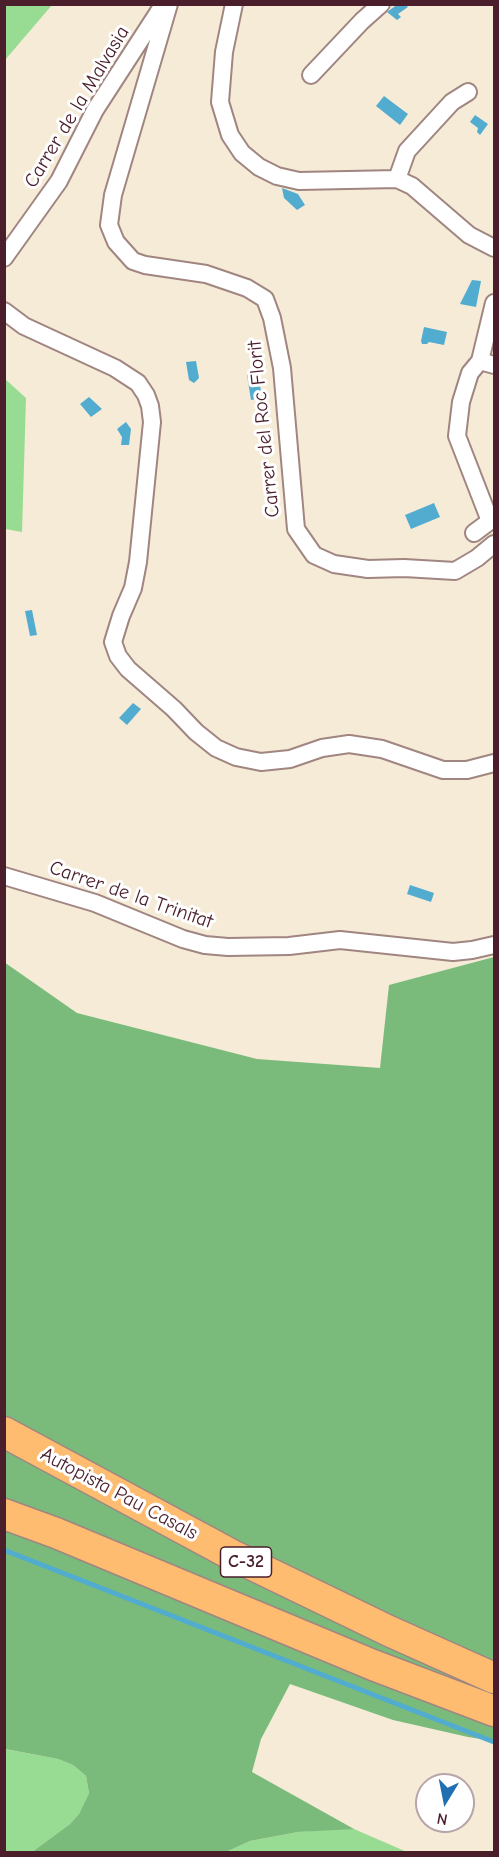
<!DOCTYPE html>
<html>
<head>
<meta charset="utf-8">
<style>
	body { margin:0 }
	#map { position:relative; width:499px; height:1857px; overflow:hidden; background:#f5ebd7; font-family:"Comic Neue",sans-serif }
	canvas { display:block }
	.frame { position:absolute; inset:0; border:6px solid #4a1f2b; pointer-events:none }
	.north { position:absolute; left:415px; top:1773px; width:60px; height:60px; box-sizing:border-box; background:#fff; border:2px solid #b7a5aa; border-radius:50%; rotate:190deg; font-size:16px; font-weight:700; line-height:24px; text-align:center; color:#4a1f2b }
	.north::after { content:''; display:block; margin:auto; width:21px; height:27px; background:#1f6fb2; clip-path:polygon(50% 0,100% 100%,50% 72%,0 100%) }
</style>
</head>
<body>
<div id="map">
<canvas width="499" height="1857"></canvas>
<div class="frame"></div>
<div class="north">N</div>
</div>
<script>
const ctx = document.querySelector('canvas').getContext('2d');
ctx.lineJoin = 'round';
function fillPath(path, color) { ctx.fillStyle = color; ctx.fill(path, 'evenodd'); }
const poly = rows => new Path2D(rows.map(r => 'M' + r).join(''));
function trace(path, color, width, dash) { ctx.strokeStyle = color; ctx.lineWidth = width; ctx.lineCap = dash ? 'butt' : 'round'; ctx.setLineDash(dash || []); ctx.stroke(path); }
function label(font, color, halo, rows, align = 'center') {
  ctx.font = font + ' "Comic Neue",sans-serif'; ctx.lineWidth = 6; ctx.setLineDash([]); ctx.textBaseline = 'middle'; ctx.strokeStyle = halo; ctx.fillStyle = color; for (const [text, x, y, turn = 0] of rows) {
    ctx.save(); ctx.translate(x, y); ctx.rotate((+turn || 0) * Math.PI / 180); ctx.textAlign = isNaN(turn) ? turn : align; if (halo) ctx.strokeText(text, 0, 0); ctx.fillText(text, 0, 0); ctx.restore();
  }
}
fillPath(poly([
	[5,4,52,5,5,60,4,5],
	[5,379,26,398,22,532,5,529],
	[4,1749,58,1759,73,1765,86,1776,89,1793,79,1814,70,1824,32,1852,5,1852],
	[336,1829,354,1829,407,1852,226,1852,250,1841,298,1832]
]), '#98db92');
fillPath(poly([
	[494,957,494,1741,468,1737,393,1720,290,1684,261,1739,252,1772,354,1829,298,1832,250,1841,226,1852,32,1852,70,1824,79,1814,89,1793,86,1776,73,1765,58,1759,5,1749,4,962,77,1013,257,1059,380,1068,389,985]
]), '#7abb7c');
fillPath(poly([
	[398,4,405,5,408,7,398,14,401,17,397,20,387,12],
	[384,96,408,114,400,125,376,106],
	[475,115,488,124,480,135,477,132,478,128,470,122],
	[282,188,298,194,305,205,297,210,284,198],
	[472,280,481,281,476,307,460,304],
	[424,327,447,332,444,345,429,342,427,344,422,344,421,341],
	[196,361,199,378,194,383,189,380,186,362],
	[258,373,262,398,251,400,247,375],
	[89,397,102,409,91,417,80,404],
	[126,422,131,429,129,445,121,445,122,437,117,429],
	[434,503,440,517,411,529,405,515],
	[32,610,37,635,30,636,25,611],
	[133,703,141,709,127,725,119,718],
	[410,885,434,893,431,902,407,894]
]), '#51accf');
trace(poly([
	[4,1550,494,1742]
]), '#51accf', 5);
const minor = poly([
	[169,4,113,195,109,225,116,242,133,261,145,265,206,274,247,288,265,299,272,318,282,368,296,529,314,555,334,564,368,569,404,568,455,571,477,558,494,544],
	[234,4,224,52,220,102,230,135,242,153,259,167,277,176,299,181,397,179,412,186,469,235,494,248],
	[311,75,362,21,381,4],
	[397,179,407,151,452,102,468,92],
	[4,258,59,181,95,110,163,5],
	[4,311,24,326,115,368,138,383,146,395,150,406,152,422,138,562,133,588,121,616,113,642,118,656,128,669,174,709,196,732,216,748,236,757,261,762,290,759,322,748,349,744,382,749,443,770,467,770,494,763],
	[480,361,494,365],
	[474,533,490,521,457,436,461,402,470,373,480,361,494,303],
	[4,876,95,903,183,939,205,945,228,947,289,946,340,940,453,952,472,950,494,945]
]);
const motorway = poly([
	[4,1432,232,1555,389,1631,494,1678],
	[4,1514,56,1533,373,1665,494,1711]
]);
trace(minor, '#a08581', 20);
trace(motorway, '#a08581', 33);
trace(minor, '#fff', 16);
trace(motorway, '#febc70', 30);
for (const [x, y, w] of [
	[246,1562,51]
]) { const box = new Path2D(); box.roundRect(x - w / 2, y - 15, w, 30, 4.5); ctx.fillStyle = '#fff'; ctx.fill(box); trace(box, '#4a1f2b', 1.5); }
label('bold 18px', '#4a1f2b', null, [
	["C-32",246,1562]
]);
label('20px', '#4a1f2b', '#fff', [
	["Carrer de la Malvasia",77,107,-59],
	["Carrer del Roc Florit",264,429,-96],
	["Carrer de la Trinitat",131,895,19],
	["Autopista Pau Casals",119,1494,28]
]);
</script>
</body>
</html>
